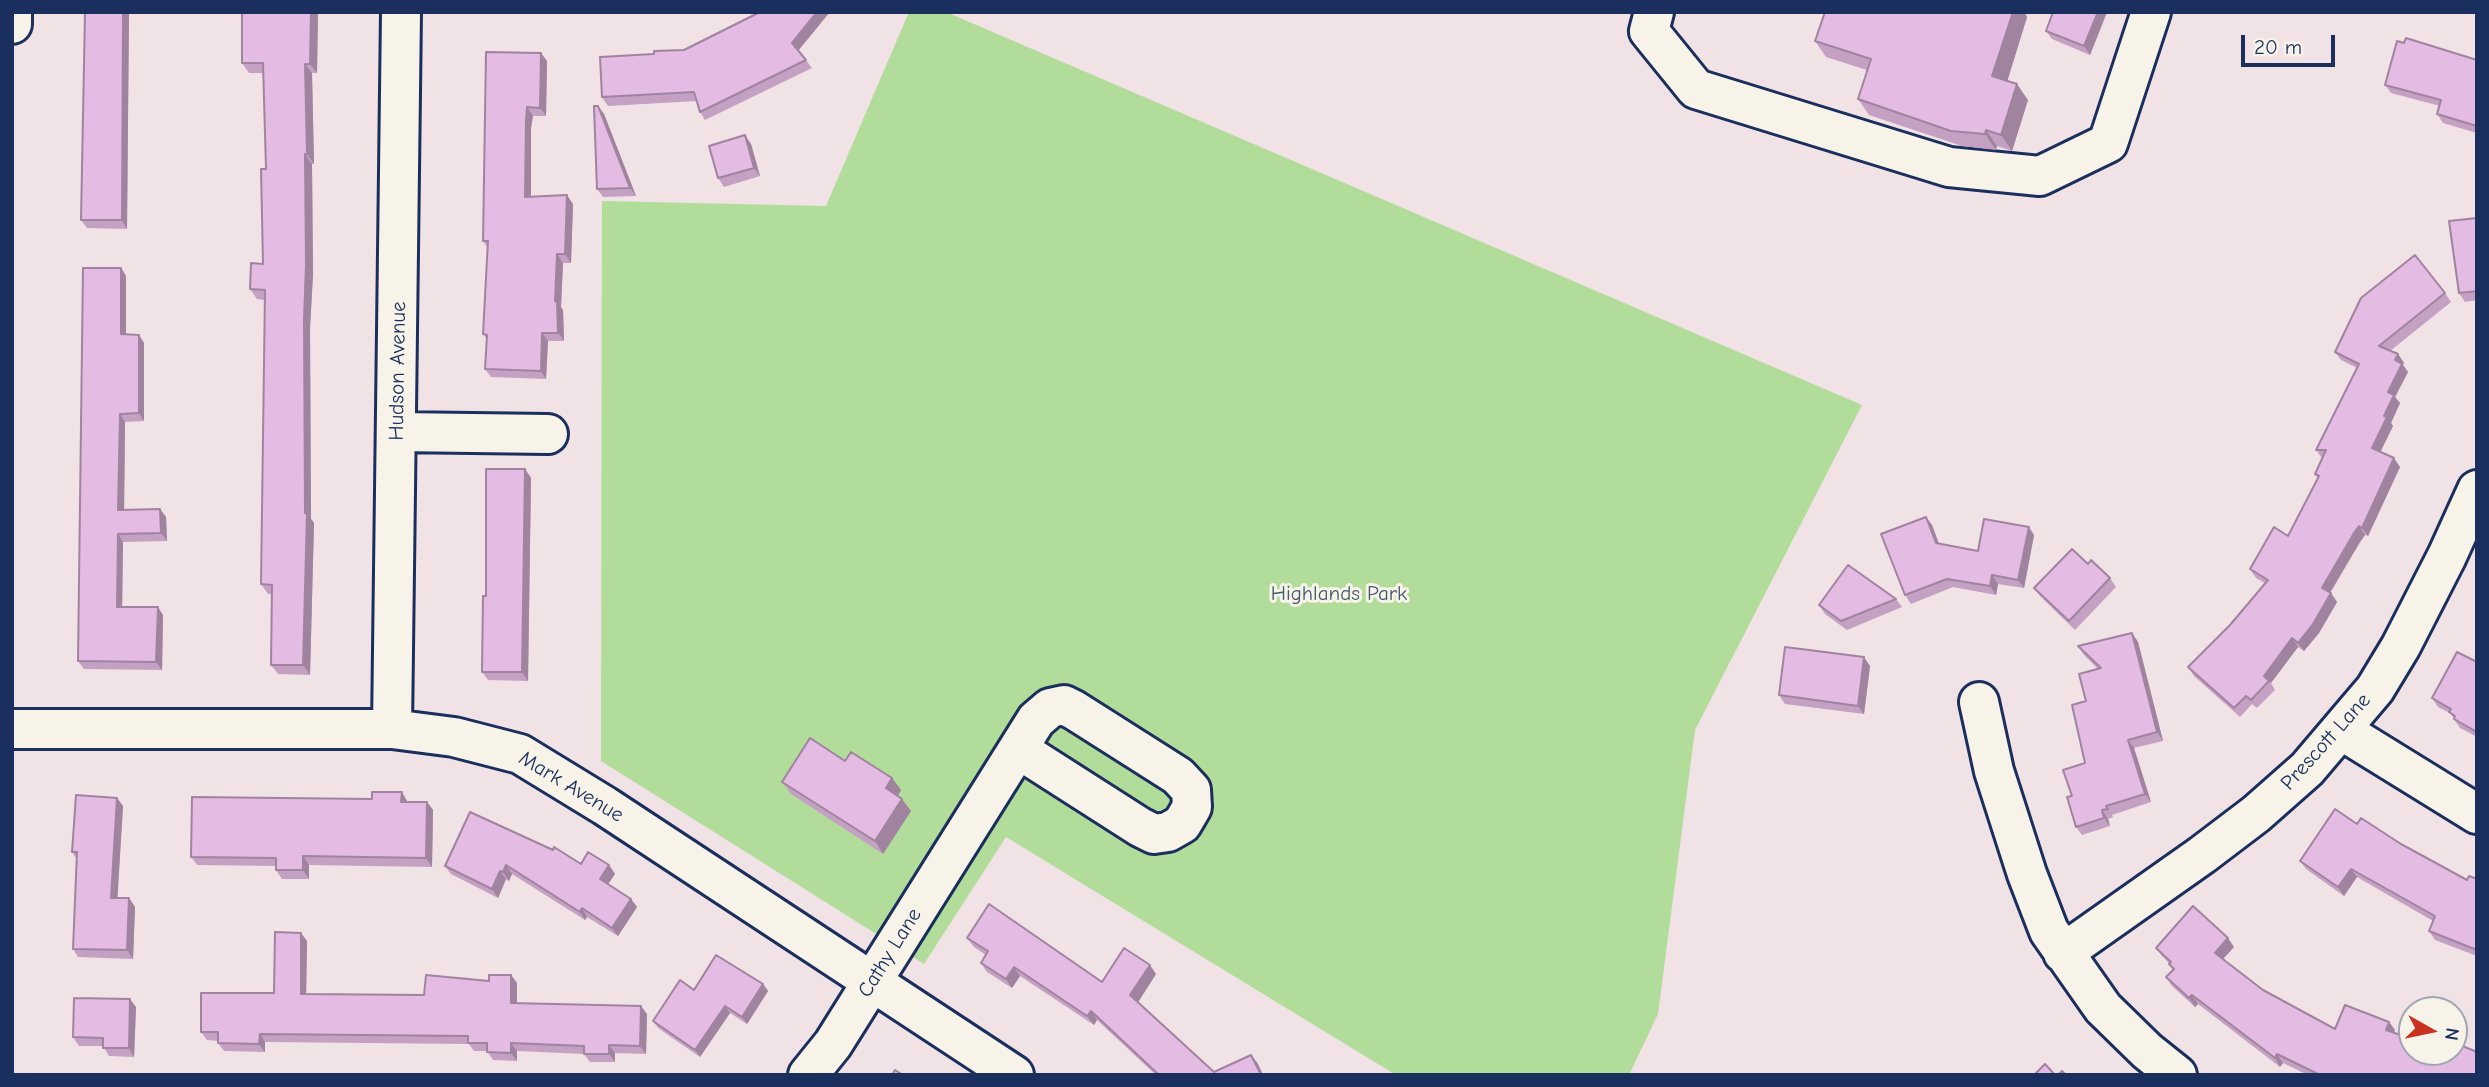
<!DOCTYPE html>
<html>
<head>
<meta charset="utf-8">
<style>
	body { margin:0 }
	#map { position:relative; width:2489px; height:1087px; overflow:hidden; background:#f1e2e6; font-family:"Comic Neue",sans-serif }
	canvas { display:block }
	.frame { position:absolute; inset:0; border:14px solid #1b2f5e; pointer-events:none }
	.north { position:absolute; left:2398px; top:996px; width:70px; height:70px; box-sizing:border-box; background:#f7f3e8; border:2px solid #9fa5b1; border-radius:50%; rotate:99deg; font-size:19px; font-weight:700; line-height:28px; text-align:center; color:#1b2f5e }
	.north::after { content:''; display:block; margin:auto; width:24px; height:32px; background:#c8321e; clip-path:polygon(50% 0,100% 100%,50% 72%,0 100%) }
	.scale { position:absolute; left:2241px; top:35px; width:94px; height:32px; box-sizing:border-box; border:4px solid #1b2f5e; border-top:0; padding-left:9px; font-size:21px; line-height:24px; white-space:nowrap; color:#1b2f5e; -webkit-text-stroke:5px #f7f3e8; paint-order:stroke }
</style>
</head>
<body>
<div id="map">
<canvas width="2489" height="1087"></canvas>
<div class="frame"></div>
<div class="north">N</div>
<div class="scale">20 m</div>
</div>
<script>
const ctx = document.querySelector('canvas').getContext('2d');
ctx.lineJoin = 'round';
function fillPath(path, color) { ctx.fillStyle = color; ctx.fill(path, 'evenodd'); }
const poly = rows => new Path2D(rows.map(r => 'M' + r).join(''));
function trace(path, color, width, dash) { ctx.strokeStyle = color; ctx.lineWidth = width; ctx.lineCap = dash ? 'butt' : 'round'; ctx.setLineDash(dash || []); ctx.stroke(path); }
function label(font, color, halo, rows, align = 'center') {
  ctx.font = font + ' "Comic Neue",sans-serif'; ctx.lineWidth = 6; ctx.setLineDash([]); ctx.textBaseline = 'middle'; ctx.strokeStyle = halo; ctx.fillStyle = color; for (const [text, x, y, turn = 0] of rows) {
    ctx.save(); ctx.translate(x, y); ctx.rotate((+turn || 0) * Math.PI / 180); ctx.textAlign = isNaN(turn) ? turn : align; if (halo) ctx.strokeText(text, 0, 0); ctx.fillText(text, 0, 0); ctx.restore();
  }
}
fillPath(poly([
	[909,12,946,12,1862,405,1695,730,1658,1014,1629,1075,1396,1075,1006,837,924,964,601,761,602,201,826,206]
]), '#b2dc99');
const minor = poly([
	[1654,12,1649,31,1696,89,1949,167,2040,176,2108,143,2151,12],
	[12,24,12,12],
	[397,432,548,434],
	[1979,702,1994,771,2027,874,2049,931,2103,1008,2147,1051,2177,1075],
	[12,729,392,729,454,737,520,754,605,806,1014,1075],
	[392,729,401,12],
	[2341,730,2477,814],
	[2063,953,2202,855,2256,814,2307,769,2375,689,2401,646,2447,556,2477,490],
	[808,1075,833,1044,1036,720,1050,708,1064,705,1074,710,1178,776,1191,790,1192,807,1182,824,1168,832,1154,834,1140,827,1018,749]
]);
trace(minor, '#1b2f5e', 44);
trace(minor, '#f7f3e8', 38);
fillPath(poly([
	[85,12,129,12,127,229,87,228,81,220],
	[318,12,317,73,312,73,314,164,312,164,313,274,310,328,311,519,314,523,310,675,278,674,271,665,272,594,268,594,261,584,265,300,257,299,250,289,263,264,266,169,264,73,249,73,242,63],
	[1825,12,2024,12,2027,17,2007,81,2028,100,2012,151,1997,146,1996,150,1962,146,1869,115,1858,99,1867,70,1826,57,1815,41],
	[2107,12,2090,55,2052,39,2046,31],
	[684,50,798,50,812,68,705,120,700,112,697,101,608,106,602,97,654,54],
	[486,52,547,61,546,116,533,116,531,128,531,196,573,204,571,263,563,263,561,307,563,310,564,341,548,341,546,379,491,377,485,369,487,339,483,334,487,247,483,241],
	[2477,60,2477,133,2443,123,2437,114,2440,106,2391,93,2385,85],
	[598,106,604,114,636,196,603,197,597,189],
	[751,144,760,176,724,187,718,178],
	[2477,218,2477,300,2465,302,2459,293],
	[121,268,126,276,126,334,139,335,144,343,144,421,125,422,124,510,160,509,166,517,167,541,123,542,122,607,163,615,162,670,84,669,78,661],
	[2445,293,2451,302,2390,351,2398,354,2404,363,2403,365,2408,372,2395,397,2400,403,2391,423,2393,426,2380,452,2400,467,2368,536,2365,535,2360,542,2330,593,2337,602,2319,633,2304,651,2298,647,2271,683,2275,690,2257,708,2252,704,2240,717,2194,676,2188,667,2230,625,2265,583,2256,578,2250,569,2288,536,2318,478,2315,474,2322,458,2316,450,2357,368,2341,360,2335,352],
	[525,469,531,478,528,681,488,680,482,672,486,596],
	[1932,525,1939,544,1978,551,2034,535,2024,588,1998,584,1996,595,1953,587,1911,604,1905,595],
	[2088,564,2110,578,2116,587,2075,630,2040,596,2034,588],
	[1896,599,1902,607,1847,630,1825,614,1819,605],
	[2132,633,2138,642,2163,741,2134,748,2151,802,2112,815,2113,817,2108,819,2110,826,2082,835,2076,827,2072,796,2085,763,2086,701,2098,669,2084,655,2078,646],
	[2477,662,2477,737,2460,728,2450,713,2438,707,2432,698],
	[1870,666,1864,714,1785,704,1779,695],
	[845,761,892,778,901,790,898,796,911,811,883,854,791,794,782,782],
	[117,798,123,806,117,898,129,898,135,907,133,959,78,957,73,949,76,858,72,852],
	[407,801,407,802,427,802,433,810,432,867,309,865,309,879,282,879,276,870,276,866,197,865,191,857],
	[2357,824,2401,844,2467,880,2477,879,2477,956,2435,940,2429,931,2433,921,2357,877,2344,896,2306,869,2300,861],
	[581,864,609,865,615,874,608,884,631,899,637,907,618,936,587,917,585,920,512,874,509,881,506,879,498,898,451,874,445,866],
	[967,938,1102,982,1156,974,1138,1002,1214,1072,1251,1055,1258,1064,1263,1075,1156,1075,1097,1020,1094,1025,1020,976,1012,988,987,972,981,963,986,955,974,947],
	[307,941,306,994,424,995,489,981,511,975,517,983,517,1004,647,1014,646,1054,615,1053,615,1062,590,1062,584,1054,517,1051,517,1061,493,1060,487,1051,474,1051,469,1044,265,1042,265,1052,224,1051,218,1043,218,1041,207,1040,201,1032,274,993],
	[2234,947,2223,959,2263,990,2335,1029,2389,1022,2395,1030,2394,1033,2477,1075,2308,1075,2283,1063,2280,1067,2198,1004,2195,1007,2172,986,2166,977,2173,970,2169,964,2169,963,2162,956,2156,948],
	[763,984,768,991,747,1024,730,1013,700,1057,658,1028,653,1021,694,990],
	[136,1007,134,1057,109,1056,103,1046,79,1046,73,1037]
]), '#c4a1c3');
fillPath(poly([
	[123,12,129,12,127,229,122,220],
	[311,12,318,12,317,73,310,64],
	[817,12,830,12,798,51,792,43],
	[2013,12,2024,12,2027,17,2004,92,1992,76],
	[2098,12,2107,12,2090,55,2084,46],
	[541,53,547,61,546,116,540,108],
	[305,64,312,73,314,164,307,154],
	[2017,84,2028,100,2012,151,2001,135],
	[598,106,604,114,636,196,630,188],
	[527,107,533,116,531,128,531,205,525,197,526,120],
	[1986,130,1997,146,1996,150,1985,134],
	[745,135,751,144,760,176,754,168],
	[305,154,312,164,313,274,310,328,311,519,314,523,310,675,303,665,305,513,304,319],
	[567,195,573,204,571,263,565,254],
	[557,254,563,263,561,307,563,310,564,341,558,333,555,301],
	[121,268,126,276,126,342,121,334],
	[542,333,548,341,546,379,541,371],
	[139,335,144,343,144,421,139,413],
	[2398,354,2404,363,2403,365,2408,372,2395,397,2400,403,2391,423,2393,426,2378,457,2372,448,2384,416,2388,392,2395,360],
	[120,414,125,422,124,518,118,510],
	[2394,458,2400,467,2368,536,2362,528],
	[525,469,531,478,528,681,522,672],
	[160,509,166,517,167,541,161,533],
	[1926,517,1932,525,1942,552,1936,543],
	[2359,526,2365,535,2360,542,2328,596,2322,588,2354,533],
	[2029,527,2034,535,2024,588,2018,580],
	[118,534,123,542,122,615,117,607],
	[1992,575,1998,584,1996,595,1990,586],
	[2331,593,2337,602,2319,633,2304,651,2298,643],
	[158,607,163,615,162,670,156,662],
	[2132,633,2138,642,2163,741,2157,732],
	[2292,638,2298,647,2271,683,2264,676],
	[1864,657,1870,666,1864,714,1858,706],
	[2128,740,2134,748,2151,802,2145,794],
	[892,778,901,790,895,800,886,788],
	[402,792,407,801,407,810,401,802],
	[117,798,123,806,117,906,111,898],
	[902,799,911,811,883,854,875,841],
	[427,802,433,810,432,867,426,858],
	[2102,810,2108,819,2110,826,2104,818],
	[303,856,309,865,309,879,303,870],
	[506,865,512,874,509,881,503,872],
	[609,865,615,874,606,887,600,879],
	[2351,869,2357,877,2344,896,2338,887],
	[500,871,506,879,498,898,492,889],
	[129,898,135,907,133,959,127,950],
	[631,899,637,907,618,936,612,928],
	[582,908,587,917,585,920,580,912],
	[301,933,307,941,306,1002,301,994],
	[2228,938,2234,947,2221,961,2215,953],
	[1150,965,1156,974,1137,1004,1130,995],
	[1014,967,1020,976,1012,988,1006,979],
	[511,975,517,983,517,1012,511,1003],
	[763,984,768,991,747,1024,742,1017],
	[2192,995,2198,1004,2195,1007,2189,998],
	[130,999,136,1007,134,1057,129,1048],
	[641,1006,647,1014,646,1054,640,1046],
	[725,1006,730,1013,700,1057,695,1050],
	[1091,1011,1097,1020,1094,1025,1087,1016],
	[2389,1022,2395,1030,2392,1038,2386,1030],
	[260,1034,265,1042,265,1052,259,1044],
	[511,1043,517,1051,517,1061,511,1053],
	[609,1045,615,1053,615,1062,609,1054],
	[2277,1054,2283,1063,2280,1067,2275,1058],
	[1251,1055,1258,1064,1263,1075,1261,1075]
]), '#a0839f');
const building = poly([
	[85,12,123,12,122,220,81,220,85,12],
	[242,12,311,12,310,64,305,64,307,154,305,154,306,264,304,319,305,513,307,514,303,665,271,665,272,585,261,584,265,290,250,289,251,263,263,264,261,169,266,169,263,63,242,63,242,12],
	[760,12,817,12,792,43,806,60,700,112,694,92,602,97,600,57,654,54,654,51,684,50,760,12],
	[1825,12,2013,12,1992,76,2017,84,2001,135,1986,130,1985,134,1951,131,1858,99,1871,59,1815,41,1825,12],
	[2053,12,2098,12,2084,46,2046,31,2053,12],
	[2406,38,2477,60,2477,126,2437,114,2441,100,2385,85,2397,41,2404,43,2406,38],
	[486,52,541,53,540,108,527,107,526,120,525,197,567,195,565,254,557,254,555,301,557,302,558,333,542,333,541,371,485,369,487,335,483,334,488,241,483,241,486,52],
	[594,106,598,106,630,188,597,189,594,106],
	[745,135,754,168,718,178,709,146,745,135],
	[2477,218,2477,291,2459,293,2449,221,2477,218],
	[2415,255,2445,293,2379,346,2398,354,2395,360,2402,364,2388,392,2394,395,2384,416,2387,417,2372,448,2394,458,2362,528,2359,526,2354,533,2322,588,2331,593,2313,624,2298,643,2292,638,2264,676,2269,681,2251,700,2246,696,2234,708,2188,667,2230,625,2268,580,2250,569,2274,527,2288,536,2319,476,2315,474,2326,450,2316,450,2359,364,2335,352,2361,298,2415,255],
	[83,268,121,268,121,334,139,335,139,413,120,414,118,510,160,509,161,533,118,534,117,607,158,607,156,662,78,661,83,268],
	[486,469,525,469,522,672,482,672,483,596,486,596,486,469],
	[1926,517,1936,543,1978,551,1984,519,2029,527,2018,580,1992,575,1990,586,1947,579,1905,595,1881,534,1926,517],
	[2072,549,2088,564,2091,560,2110,578,2069,621,2034,588,2072,549],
	[1848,565,1896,599,1841,621,1819,605,1848,565],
	[2132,633,2157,732,2128,740,2145,794,2106,806,2108,809,2102,810,2104,818,2076,827,2067,797,2072,796,2063,770,2085,763,2072,705,2086,701,2079,674,2101,668,2078,646,2132,633],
	[1785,647,1864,657,1858,706,1779,695,1785,647],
	[2457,652,2477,662,2477,732,2454,719,2455,716,2449,712,2451,709,2432,698,2457,652],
	[810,738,845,761,851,752,892,778,886,788,902,799,875,841,782,782,810,738],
	[372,792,402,792,401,802,427,802,426,858,303,856,303,870,276,870,276,858,191,857,192,797,372,799,372,792],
	[76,795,117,798,111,898,129,898,127,950,73,949,77,852,72,852,76,795],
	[2335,809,2357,824,2361,818,2401,844,2467,880,2469,876,2477,879,2477,950,2429,931,2435,916,2351,869,2338,887,2300,861,2335,809],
	[470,812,553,850,554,847,581,864,588,852,609,865,600,879,631,899,612,928,582,908,580,912,506,865,503,872,500,871,492,889,445,866,470,812],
	[989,904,1102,982,1124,948,1150,965,1130,995,1214,1072,1251,1055,1261,1075,1159,1075,1091,1011,1087,1016,1014,967,1006,979,981,963,988,951,967,938,989,904],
	[2193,906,2228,938,2215,953,2263,990,2335,1029,2345,1005,2389,1022,2386,1030,2412,1039,2412,1052,2454,1052,2455,1043,2477,1052,2477,1075,2320,1075,2277,1054,2275,1058,2192,995,2189,998,2166,977,2174,969,2169,964,2171,962,2156,948,2193,906],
	[275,932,301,933,301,994,424,995,426,975,489,981,489,975,511,975,511,1003,641,1006,640,1046,609,1045,609,1054,584,1054,584,1046,511,1043,511,1053,487,1052,487,1043,468,1043,468,1036,260,1034,259,1044,218,1043,218,1032,201,1032,201,993,274,993,275,932],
	[716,955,763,984,742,1017,725,1006,695,1050,653,1021,680,980,694,990,716,955],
	[74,998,130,999,129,1048,103,1048,103,1038,73,1037,74,998],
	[2045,1064,2055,1075,2034,1075,2045,1064],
	[895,1070,903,1075,892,1075,895,1070],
	[2062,1071,2066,1075,2058,1075,2062,1071]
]);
fillPath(building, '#e4bbe3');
trace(building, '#a0839f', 2);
label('21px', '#1b2f5e', '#f7f3e8', [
	["Hudson Avenue",398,371,-89],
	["Prescott Lane",2326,742,-48],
	["Mark Avenue",571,787,31],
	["Cathy Lane",890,953,-58]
]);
label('21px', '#415a6d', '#f7f3e8', [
	["Highlands Park",1339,594]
]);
</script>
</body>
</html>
